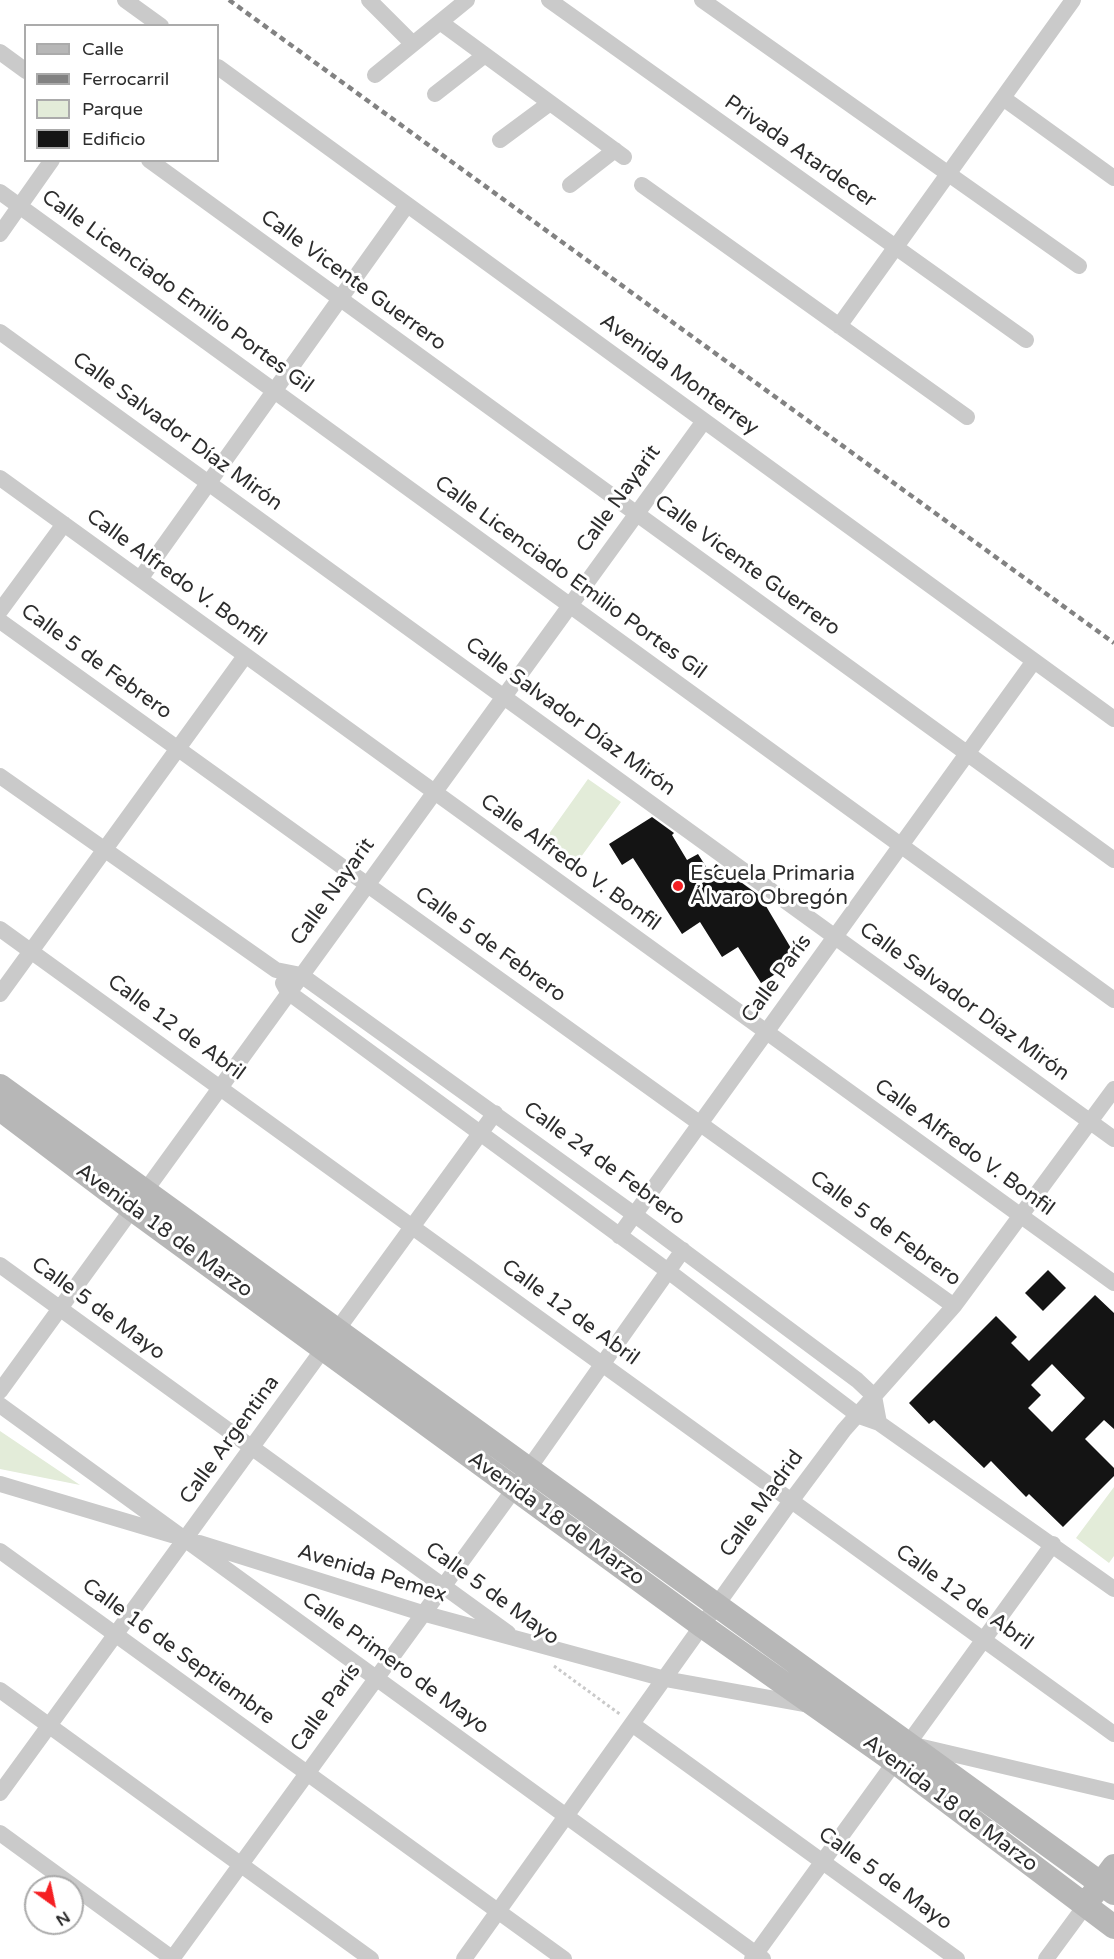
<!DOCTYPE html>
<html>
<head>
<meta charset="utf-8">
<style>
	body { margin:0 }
	#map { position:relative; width:1114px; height:1959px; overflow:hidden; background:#fff; font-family:"Varela Round",sans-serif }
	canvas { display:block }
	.legend { position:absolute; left:24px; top:24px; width:195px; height:138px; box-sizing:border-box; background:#fff; border:2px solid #ababab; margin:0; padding:8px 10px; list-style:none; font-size:18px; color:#2d2d2d }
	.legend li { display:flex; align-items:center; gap:12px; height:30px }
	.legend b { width:30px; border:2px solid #ababab }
	.north { position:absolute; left:24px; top:1875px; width:60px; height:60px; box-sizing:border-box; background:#fff; border:2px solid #ababab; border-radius:50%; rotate:147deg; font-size:16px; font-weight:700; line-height:24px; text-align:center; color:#2d2d2d }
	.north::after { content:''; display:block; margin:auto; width:21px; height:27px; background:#f51f23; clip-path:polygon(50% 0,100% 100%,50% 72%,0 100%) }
</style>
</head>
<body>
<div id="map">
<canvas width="1114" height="1959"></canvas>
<ul class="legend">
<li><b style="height:8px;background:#b7b7b7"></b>Calle</li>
<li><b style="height:8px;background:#828282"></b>Ferrocarril</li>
<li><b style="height:16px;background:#e3ecd9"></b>Parque</li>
<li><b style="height:16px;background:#141414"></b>Edificio</li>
</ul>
<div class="north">N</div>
</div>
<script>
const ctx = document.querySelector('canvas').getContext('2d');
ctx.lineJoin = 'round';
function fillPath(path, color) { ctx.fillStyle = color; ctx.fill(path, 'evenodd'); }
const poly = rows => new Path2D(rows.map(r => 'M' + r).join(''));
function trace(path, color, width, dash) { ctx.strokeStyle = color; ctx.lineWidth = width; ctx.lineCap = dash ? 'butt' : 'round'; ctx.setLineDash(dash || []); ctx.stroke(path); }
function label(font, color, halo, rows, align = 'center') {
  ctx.font = font + ' "Varela Round",sans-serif'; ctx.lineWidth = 6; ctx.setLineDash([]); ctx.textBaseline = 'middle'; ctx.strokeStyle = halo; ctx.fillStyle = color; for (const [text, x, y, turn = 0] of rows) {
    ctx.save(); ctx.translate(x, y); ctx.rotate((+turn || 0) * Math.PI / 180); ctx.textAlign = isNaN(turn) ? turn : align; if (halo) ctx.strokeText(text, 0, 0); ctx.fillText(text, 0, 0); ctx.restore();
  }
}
fillPath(poly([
	[588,779,621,802,578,861,546,838],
	[0,1431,80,1485,0,1469],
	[1114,1487,1114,1556,1109,1563,1076,1538]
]), '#e3ecd9');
fillPath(poly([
	[652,817,674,833,672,835,687,860,698,854,710,873,716,864,760,896,798,960,761,983,738,947,722,957,700,922,682,934,633,858,622,865,609,844],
	[1048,1270,1066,1288,1043,1311,1025,1293],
	[1095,1295,1114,1313,1114,1429,1104,1420,1085,1439,1114,1468,1114,1476,1063,1527,1029,1494,1026,1497,991,1461,984,1468,934,1420,929,1424,909,1403,996,1316,1017,1337,1011,1343,1029,1361],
	[1052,1364,1085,1398,1052,1432,1028,1408,1041,1395,1031,1385]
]), '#141414');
trace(poly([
	[554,1666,621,1715]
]), '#cacaca', 3, [3, 3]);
trace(poly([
	[125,0,161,26],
	[369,0,413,44],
	[549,0,1026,340],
	[702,0,1079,266],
	[440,22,624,157],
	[0,52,26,71],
	[218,67,1114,719],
	[375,75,467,0],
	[435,94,485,55],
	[1003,98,1114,178],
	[500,140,550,103],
	[149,160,1114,860],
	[570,185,615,150],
	[642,185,967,417],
	[0,192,1114,1000],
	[0,234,52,160],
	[839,326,1073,0],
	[0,332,1114,1139],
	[0,478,1114,1283],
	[140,579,407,205],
	[0,611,64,524],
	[0,621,954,1306],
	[0,776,276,970,301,975,635,1215,857,1380,874,1396,879,1423],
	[0,929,1114,1734],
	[283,983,288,992,668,1271,859,1416,879,1423,1114,1589],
	[0,994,245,656],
	[619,1236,1034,661],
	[0,1265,508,1633],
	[0,1391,704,421],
	[0,1405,763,1959],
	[0,1484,172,1535],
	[199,1543,422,1613,665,1679,809,1705],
	[0,1551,564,1959],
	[0,1690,371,1959],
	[632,1724,957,1959],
	[918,1746,1114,1792],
	[0,1793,495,1113],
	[0,1833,173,1959],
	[172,1959,515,1488,683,1250],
	[464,1959,791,1501,844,1430,954,1306,1114,1089],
	[752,1959,1053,1544],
	[1046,1959,1085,1906]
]), '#cacaca', 16);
trace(poly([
	[0,1086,1114,1893],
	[0,1109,132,1209,701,1625,895,1762,1114,1927],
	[1091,1897,1114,1866]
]), '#b7b7b7', 24);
trace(poly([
	[229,0,1114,643]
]), '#828282', 4.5, [6, 4.5]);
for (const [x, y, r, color] of [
	[678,886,6,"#f51f23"]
]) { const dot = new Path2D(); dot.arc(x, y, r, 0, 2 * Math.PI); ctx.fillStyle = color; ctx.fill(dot); trace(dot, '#fff', 2); }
label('21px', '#2d2d2d', '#fff', [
	["Privada Atardecer",800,152,35],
	["Calle Vicente Guerrero",353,281,36],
	["Calle Licenciado Emilio Portes Gil",177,292,36],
	["Avenida Monterrey",679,375,36],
	["Calle Salvador Díaz Mirón",177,432,36],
	["Calle Nayarit",619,499,-54],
	["Calle Vicente Guerrero",747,566,36],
	["Calle Alfredo V. Bonfil",176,578,36],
	["Calle Licenciado Emilio Portes Gil",570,578,36],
	["Calle 5 de Febrero",96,662,36],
	["Calle Salvador Díaz Mirón",570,717,36],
	["Calle Alfredo V. Bonfil",570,863,36],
	["Calle Nayarit",333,892,-54],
	["Calle 5 de Febrero",490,945,36],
	["Calle París",777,979,-54],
	["Calle Salvador Díaz Mirón",964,1002,36],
	["Calle 12 de Abril",176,1028,36],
	["Calle Alfredo V. Bonfil",964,1148,36],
	["Calle 24 de Febrero",604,1164,36],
	["Calle 5 de Febrero",885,1229,36],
	["Avenida 18 de Marzo",164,1231,36],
	["Calle 5 de Mayo",98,1309,36],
	["Calle 12 de Abril",570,1313,36],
	["Calle Argentina",230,1440,-54],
	["Calle Madrid",762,1504,-54],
	["Avenida 18 de Marzo",556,1519,36],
	["Avenida Pemex",372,1574,17],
	["Calle 5 de Mayo",492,1594,36],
	["Calle 12 de Abril",964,1598,36],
	["Calle 16 de Septiembre",178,1652,36],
	["Calle Primero de Mayo",395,1664,36],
	["Calle París",326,1708,-54],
	["Avenida 18 de Marzo",950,1804,37],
	["Calle 5 de Mayo",885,1879,36]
]);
label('21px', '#2d2d2d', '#fff', [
	["Escuela Primaria",690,874],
	["Álvaro Obregón",690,898]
], 'left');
</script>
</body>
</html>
